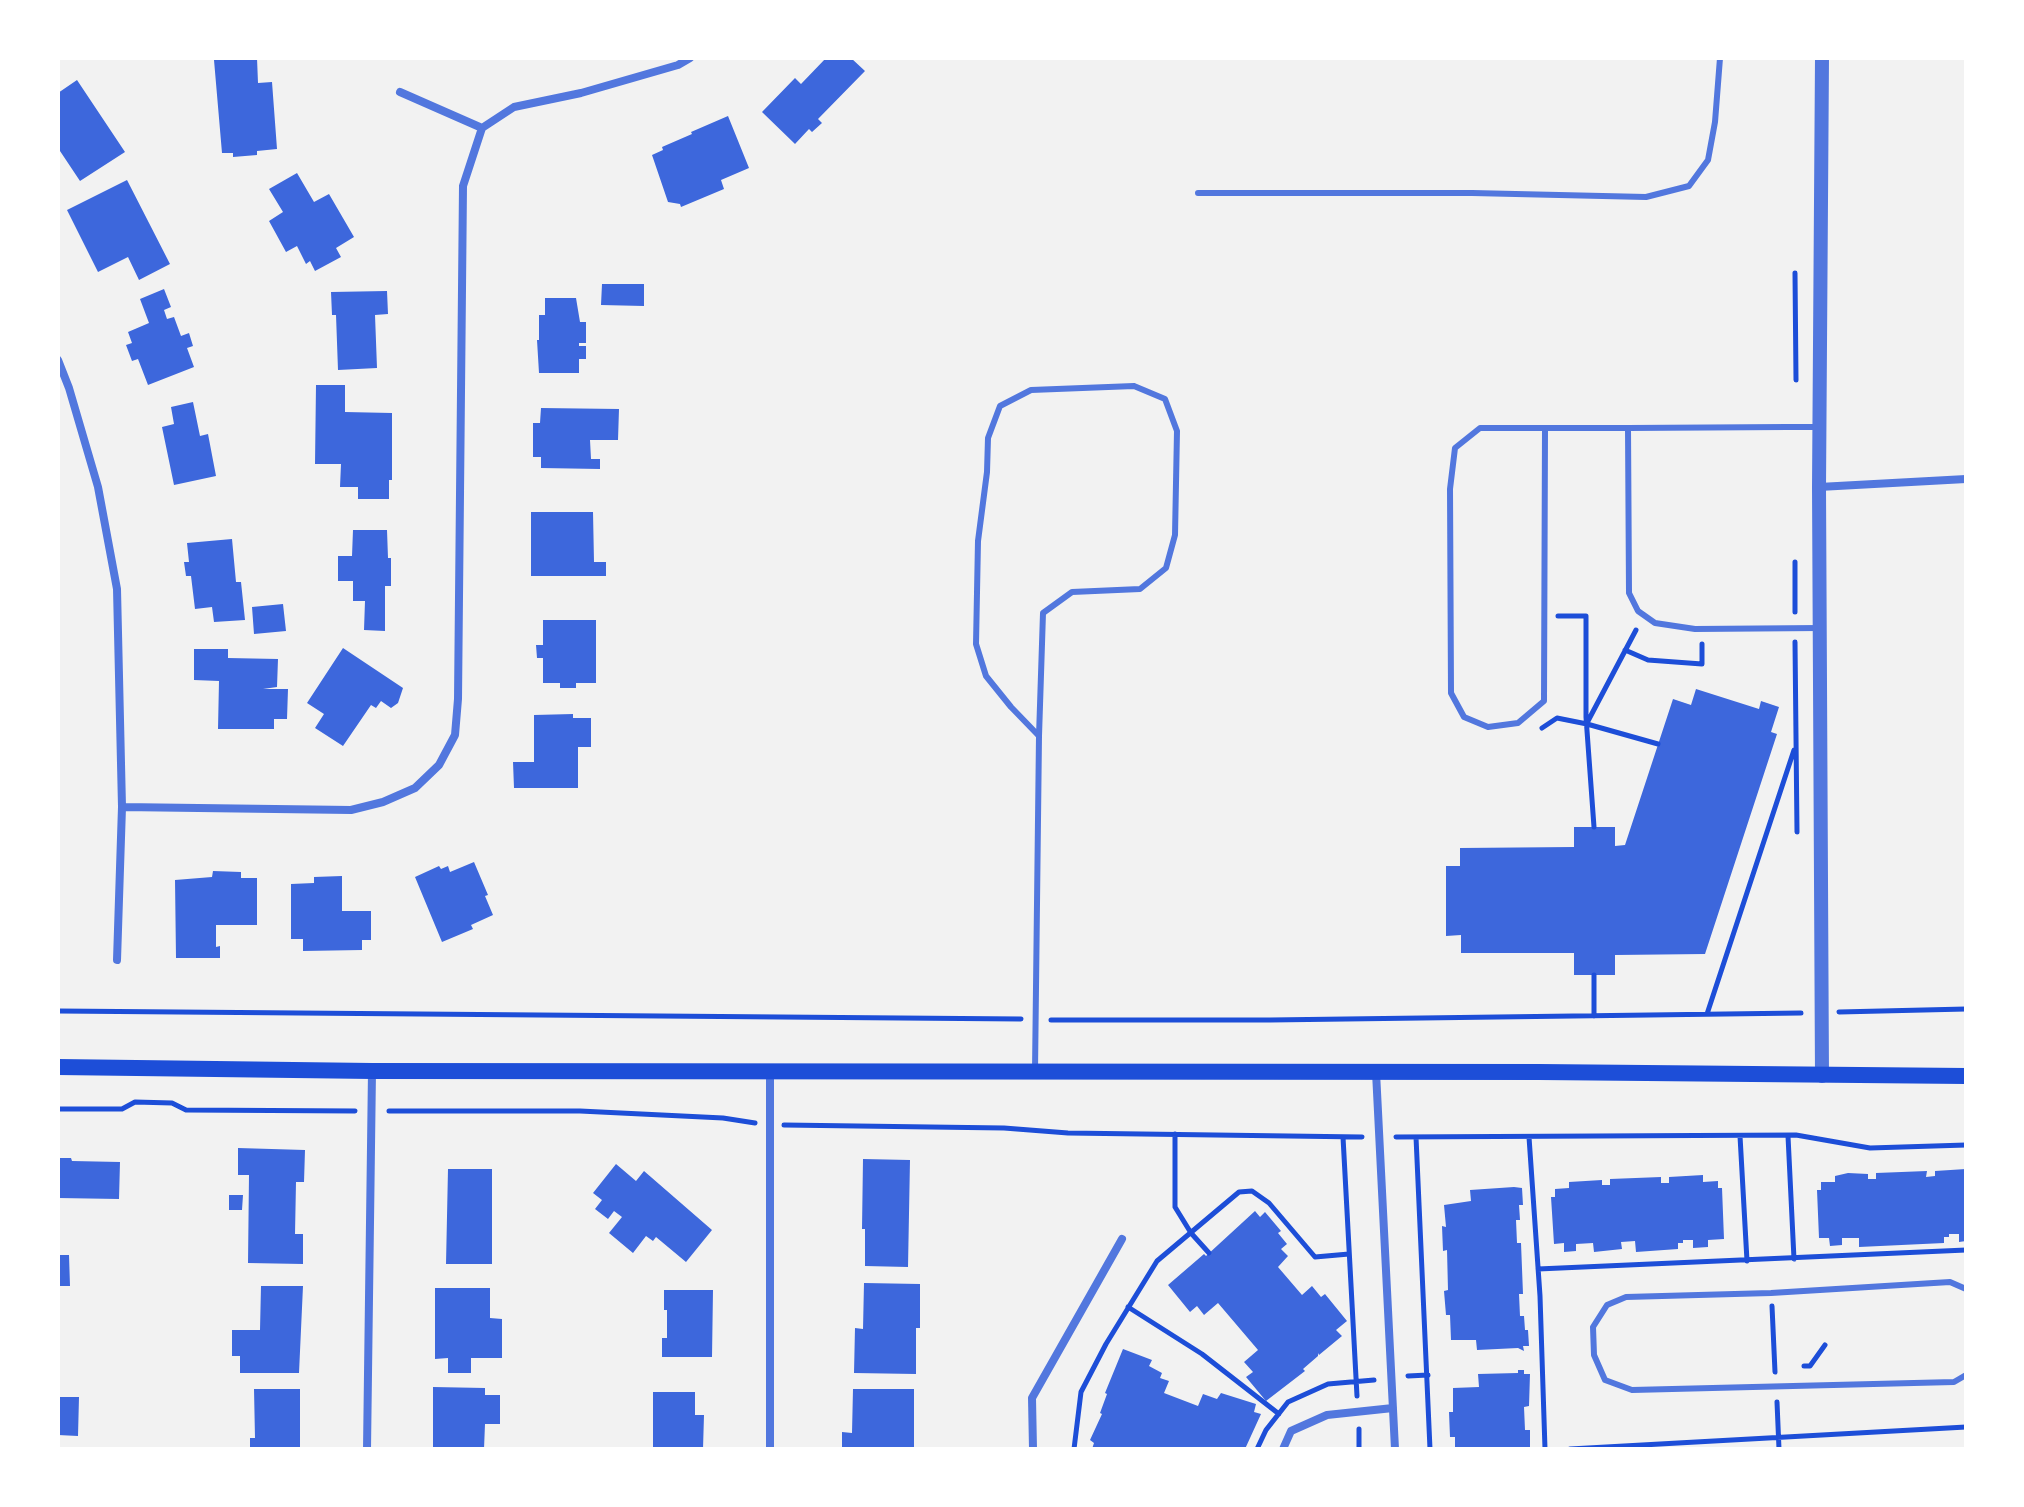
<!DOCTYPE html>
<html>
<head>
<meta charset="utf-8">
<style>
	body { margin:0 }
	#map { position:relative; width:2024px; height:1507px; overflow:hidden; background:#f2f2f2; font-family:Montserrat,sans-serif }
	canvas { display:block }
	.frame { position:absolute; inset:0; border:60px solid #fff; pointer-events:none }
</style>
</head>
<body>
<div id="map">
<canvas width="2024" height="1507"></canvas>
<div class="frame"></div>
</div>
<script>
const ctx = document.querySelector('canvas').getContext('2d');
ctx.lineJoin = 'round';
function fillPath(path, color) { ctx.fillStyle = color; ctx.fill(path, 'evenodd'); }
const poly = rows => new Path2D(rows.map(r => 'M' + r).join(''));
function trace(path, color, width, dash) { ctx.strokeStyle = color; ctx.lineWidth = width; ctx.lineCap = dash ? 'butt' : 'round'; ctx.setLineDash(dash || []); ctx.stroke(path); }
fillPath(poly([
	[257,58,258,83,272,82,277,149,257,151,257,155,233,157,233,153,222,153,214,60],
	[826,58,851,58,865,71,818,119,822,123,812,132,809,129,795,144,762,112,795,78,801,84],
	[77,80,125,152,80,181,58,148,58,93],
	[728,116,749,168,721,180,724,189,681,207,680,204,668,202,652,155,663,150,662,147,692,134,691,132],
	[297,173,314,202,329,194,354,237,336,248,341,257,315,271,310,261,306,264,297,246,286,252,269,221,283,212,269,189],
	[127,180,170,264,139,280,128,257,98,272,67,210],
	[602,284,644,284,644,306,601,305],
	[164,289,171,307,164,310,167,319,174,317,181,336,189,333,193,346,187,348,194,367,148,385,138,359,132,361,126,345,132,343,128,332,149,323,140,299],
	[387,291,388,314,375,315,377,368,338,370,336,315,332,315,331,292],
	[545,298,576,298,580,322,586,322,586,343,579,343,579,346,586,346,586,359,579,359,579,373,539,373,537,340,539,340,539,315,545,315],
	[316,385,345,385,345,412,392,413,392,480,389,480,389,499,358,499,358,487,340,487,341,464,315,464],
	[193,402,200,436,208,434,216,476,174,485,162,427,174,424,171,407],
	[541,408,619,409,618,440,590,440,591,459,600,459,600,469,541,468,541,457,533,457,533,423,540,423],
	[531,512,593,512,594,562,606,562,606,576,531,576],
	[353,530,387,530,388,558,391,558,391,586,385,586,385,631,364,630,365,601,353,601,353,581,338,581,338,556,352,556],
	[232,539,236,582,241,582,245,620,214,622,212,607,195,609,191,576,186,576,184,562,189,562,187,543],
	[283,604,286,631,254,634,252,607],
	[543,620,596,620,596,683,576,683,576,688,560,688,560,683,543,683,543,658,537,658,536,645,543,645],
	[343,648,403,688,398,703,391,708,381,701,376,708,371,705,343,746,315,728,324,714,307,703],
	[194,649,228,649,228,658,278,659,277,687,263,689,288,689,287,719,274,719,274,729,218,729,219,681,194,680],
	[1696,689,1759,709,1761,701,1779,707,1771,732,1777,734,1705,954,1615,955,1615,975,1574,975,1574,953,1461,953,1461,935,1446,936,1446,866,1460,866,1460,848,1574,847,1574,827,1615,827,1615,846,1625,845,1673,699,1691,705],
	[573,714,573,718,591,718,591,747,578,747,578,788,514,788,513,762,534,762,534,715],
	[474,862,488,895,485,896,493,915,471,925,473,929,442,942,415,877,439,866,441,869,448,866,450,872],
	[213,871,241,872,241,878,257,878,257,925,216,925,216,947,220,946,220,958,176,958,175,880,212,877],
	[342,876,342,911,371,911,371,940,362,940,362,950,303,951,303,939,291,939,291,884,314,883,314,877],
	[238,1148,305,1150,304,1182,296,1182,295,1234,303,1234,303,1264,248,1263,249,1175,238,1175],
	[58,1158,71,1158,72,1161,120,1162,119,1199,58,1198],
	[863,1159,910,1160,908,1267,865,1266,865,1229,862,1229],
	[616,1164,636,1181,644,1171,712,1230,686,1262,656,1237,653,1241,646,1236,633,1253,609,1233,622,1217,614,1211,608,1219,595,1209,602,1200,593,1193],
	[448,1169,492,1169,492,1264,446,1264],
	[1966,1169,1966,1241,1959,1242,1959,1234,1949,1234,1949,1237,1944,1237,1944,1243,1859,1247,1859,1238,1842,1238,1842,1245,1830,1246,1829,1238,1819,1238,1817,1190,1821,1190,1821,1182,1835,1182,1835,1176,1848,1173,1868,1174,1868,1179,1876,1179,1876,1173,1927,1171,1926,1177,1935,1176,1935,1171],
	[1703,1175,1703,1182,1718,1181,1718,1188,1722,1188,1724,1239,1708,1240,1708,1247,1693,1248,1693,1240,1683,1240,1683,1243,1678,1243,1678,1249,1636,1252,1635,1241,1621,1242,1622,1249,1594,1252,1593,1243,1576,1244,1576,1251,1564,1252,1564,1243,1554,1244,1551,1197,1555,1197,1555,1189,1569,1188,1569,1182,1602,1180,1602,1185,1610,1185,1610,1179,1661,1177,1661,1183,1669,1183,1669,1177],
	[1514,1187,1522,1188,1523,1205,1519,1205,1520,1220,1516,1220,1517,1243,1521,1243,1523,1294,1519,1294,1520,1316,1524,1316,1525,1330,1528,1330,1529,1346,1523,1346,1524,1351,1518,1348,1477,1350,1476,1340,1451,1340,1450,1315,1446,1315,1444,1291,1448,1290,1447,1250,1443,1251,1442,1226,1446,1227,1444,1205,1471,1201,1470,1190],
	[229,1195,243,1195,242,1210,229,1210],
	[1255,1211,1260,1217,1265,1212,1281,1231,1278,1233,1287,1244,1281,1249,1288,1256,1278,1267,1302,1295,1312,1286,1321,1297,1325,1294,1347,1321,1336,1330,1342,1336,1319,1355,1318,1353,1318,1356,1303,1369,1305,1371,1266,1401,1246,1377,1253,1372,1244,1362,1258,1350,1218,1303,1204,1315,1197,1306,1190,1312,1168,1285,1204,1254,1206,1256],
	[58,1255,69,1255,70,1286,58,1286],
	[864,1283,920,1284,920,1328,916,1328,916,1374,854,1373,855,1328,863,1329],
	[261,1286,303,1286,299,1373,240,1373,240,1356,232,1356,232,1330,260,1330],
	[435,1288,490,1288,490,1318,502,1319,502,1358,471,1358,471,1373,448,1373,448,1358,435,1359],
	[664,1290,713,1290,712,1357,662,1357,662,1338,667,1338,667,1310,664,1310],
	[1123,1349,1152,1360,1149,1366,1162,1373,1160,1378,1169,1381,1164,1393,1198,1406,1203,1394,1217,1399,1221,1393,1256,1404,1254,1412,1261,1414,1245,1449,1092,1449,1094,1443,1090,1440,1102,1414,1100,1413,1107,1394,1105,1393],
	[1518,1370,1524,1370,1524,1374,1530,1374,1529,1406,1524,1407,1525,1430,1530,1430,1530,1449,1455,1449,1455,1437,1450,1437,1449,1412,1453,1412,1453,1388,1479,1387,1478,1374,1518,1373],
	[433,1387,485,1388,485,1395,500,1395,500,1424,485,1424,484,1449,433,1449],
	[254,1389,300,1389,300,1449,250,1449,250,1438,255,1438],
	[853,1389,914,1389,914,1449,842,1449,842,1432,852,1433],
	[653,1392,695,1392,695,1415,704,1415,703,1449,653,1449],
	[58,1397,79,1397,78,1436,58,1435]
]), '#3d67dc');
trace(poly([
	[1795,273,1796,380],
	[1795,612,1795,562],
	[1558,616,1586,616,1586,717,1594,827],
	[1795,642,1797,832],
	[1625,650,1648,660,1702,664,1702,644],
	[1588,721,1636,630],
	[1542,728,1557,718,1587,724,1658,744],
	[1594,975,1594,1016],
	[58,1011,1021,1019],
	[1839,1012,1966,1009],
	[1707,1014,1794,750],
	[1051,1020,1270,1020,1801,1013],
	[58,1109,122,1109,135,1102,172,1103,186,1110,355,1111],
	[389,1111,580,1111,723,1118,755,1123],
	[784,1125,1004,1128,1068,1133,1362,1137],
	[1175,1134,1175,1207,1191,1233,1209,1253],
	[1740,1136,1747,1261],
	[1788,1136,1794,1259],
	[1343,1137,1357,1396],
	[1396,1137,1796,1135,1870,1148,1966,1145],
	[1416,1137,1430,1449],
	[1529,1137,1540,1296,1545,1449],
	[1538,1269,1966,1250],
	[1772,1306,1775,1372],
	[1128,1307,1202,1354,1279,1414],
	[1804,1366,1810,1366,1825,1345],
	[1408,1376,1428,1375],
	[1777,1402,1779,1449],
	[1359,1429,1359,1449],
	[1074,1449,1081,1392,1106,1344,1157,1261,1239,1192,1252,1191,1269,1203,1315,1257,1349,1254],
	[1257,1449,1266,1430,1288,1402,1328,1384,1374,1380],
	[1570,1449,1966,1427]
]), '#1d4ed8', 5);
trace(poly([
	[1198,193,1472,193,1646,197,1689,186,1708,160,1715,122,1720,58],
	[1134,386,1165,399,1177,431,1175,535,1166,568,1140,589,1072,592,1043,613,1039,736,1011,707,986,676,976,644,978,541,987,472,988,438,1000,406,1031,390,1134,386],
	[1545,428,1544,701,1518,723,1488,727,1464,717,1451,693,1450,489,1455,448,1480,428,1628,428,1787,427,1820,427],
	[1628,428,1629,593,1638,611,1655,623,1695,629,1820,628],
	[1035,1071,1039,736],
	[1966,1289,1950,1282,1771,1293,1626,1297,1607,1305,1593,1327,1594,1355,1605,1380,1632,1390,1954,1382,1966,1375]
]), '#5277de', 6);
trace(poly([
	[400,92,482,128],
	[58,360,69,388,98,487,117,589,122,807,117,960],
	[1819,487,1966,479],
	[122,807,351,810,383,802,415,788,439,765,455,735,458,699,463,186,482,128,514,107,581,93,678,65,690,58],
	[770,1070,770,1449],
	[1376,1072,1395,1449],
	[367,1449,372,1071],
	[1033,1449,1032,1398,1122,1239],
	[1283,1449,1291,1431,1327,1415,1393,1408]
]), '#5277de', 8);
trace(poly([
	[1822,1076,1819,487,1822,58]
]), '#5277de', 14);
trace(poly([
	[58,1067,372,1071,1539,1072,1966,1076]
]), '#1d4ed8', 16);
</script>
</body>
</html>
